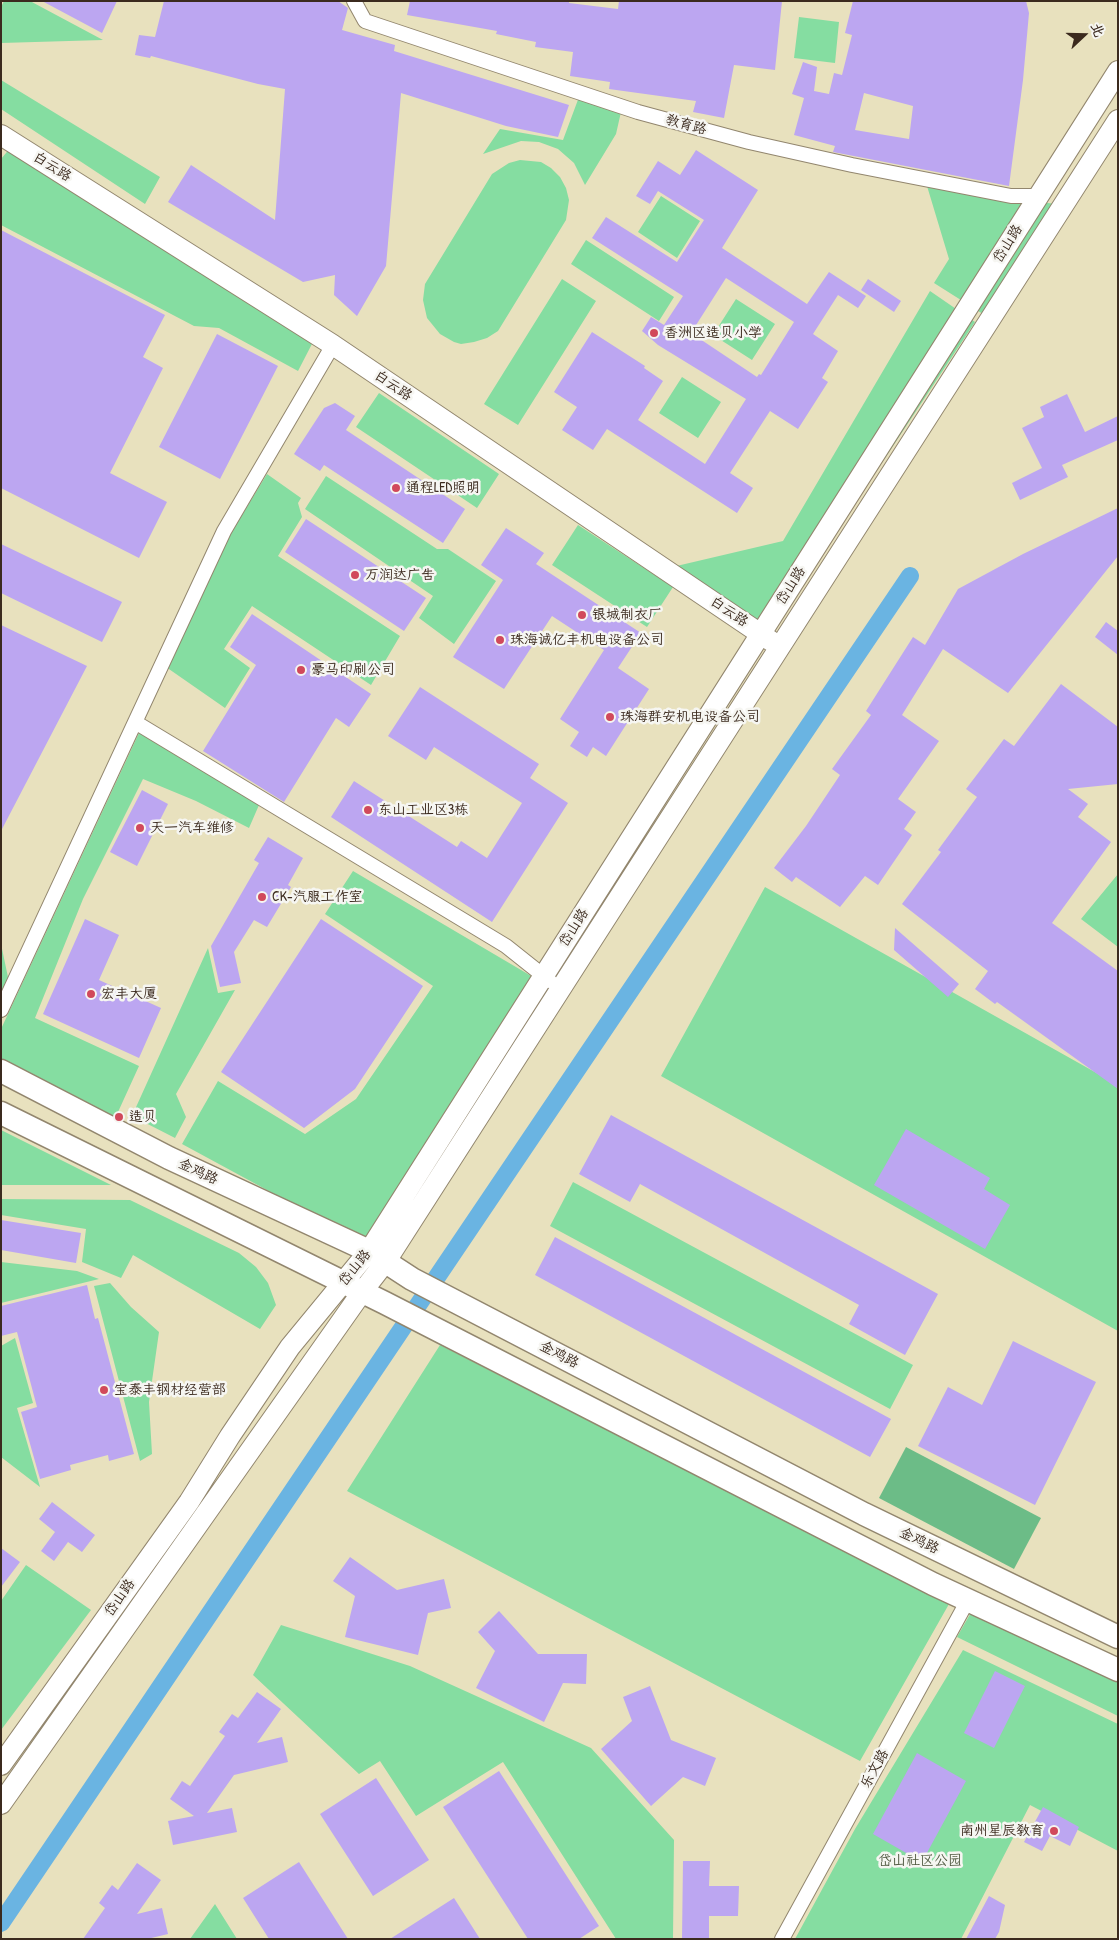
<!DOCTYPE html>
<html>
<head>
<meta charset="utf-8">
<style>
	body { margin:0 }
	#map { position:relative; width:1119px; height:1940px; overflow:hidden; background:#e8e1be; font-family:"Patrick Hand","LXGW WenKai TC",sans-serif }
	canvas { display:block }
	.frame { position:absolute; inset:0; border:2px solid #3b2a1e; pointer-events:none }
	.north { position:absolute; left:1059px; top:10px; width:50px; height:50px; -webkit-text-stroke:4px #f6f6f2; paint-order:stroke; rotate:69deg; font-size:14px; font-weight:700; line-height:20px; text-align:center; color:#3b2a1e }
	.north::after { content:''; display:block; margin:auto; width:18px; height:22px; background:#3b2a1e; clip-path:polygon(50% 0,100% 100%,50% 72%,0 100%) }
</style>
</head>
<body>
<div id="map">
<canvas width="1119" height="1940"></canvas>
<div class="frame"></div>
<div class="north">北</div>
</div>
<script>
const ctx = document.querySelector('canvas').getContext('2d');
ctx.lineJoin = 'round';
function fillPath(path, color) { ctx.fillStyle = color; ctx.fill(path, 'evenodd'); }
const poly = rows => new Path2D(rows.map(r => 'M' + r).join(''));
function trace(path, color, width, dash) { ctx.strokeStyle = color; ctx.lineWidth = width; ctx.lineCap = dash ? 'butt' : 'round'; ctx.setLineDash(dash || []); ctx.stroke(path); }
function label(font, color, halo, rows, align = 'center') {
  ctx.font = font + ' "Patrick Hand","LXGW WenKai TC",sans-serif'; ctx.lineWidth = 5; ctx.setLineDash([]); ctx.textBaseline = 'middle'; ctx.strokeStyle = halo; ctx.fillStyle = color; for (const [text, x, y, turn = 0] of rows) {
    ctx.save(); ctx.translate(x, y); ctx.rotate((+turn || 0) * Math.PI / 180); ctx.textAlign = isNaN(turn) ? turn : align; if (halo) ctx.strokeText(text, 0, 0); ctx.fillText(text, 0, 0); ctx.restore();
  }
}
fillPath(poly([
	[4,1,30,1,103,40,1,43,1,7],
	[799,17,839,22,835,63,794,58],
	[1,80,160,177,145,204,1,109],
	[579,97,621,112,616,134,585,185,574,163,558,149,539,142,521,141,483,154,500,129,563,140],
	[11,147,314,340,298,371,219,328,194,326,1,225,1,159],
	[520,160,541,162,551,168,560,177,566,188,569,200,566,220,498,331,487,338,474,342,461,344,454,342,440,334,427,318,423,300,425,284,492,174,509,163],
	[927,186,1055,204,983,314,934,283,949,259],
	[661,196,700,221,677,258,638,232],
	[586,240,674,297,659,321,571,264],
	[562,279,596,301,518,425,484,404],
	[930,291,975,322,768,635,668,568,783,541],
	[736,299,775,324,752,360,713,335],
	[682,377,721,402,698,438,659,413],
	[379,393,499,474,477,508,356,427],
	[267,474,301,498,298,503,302,517,278,556,400,636,371,685,252,606,224,649,250,668,225,708,166,667,231,533],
	[326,476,437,549,448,549,496,581,454,644,419,618,433,596,305,509],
	[578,525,673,587,647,627,552,565],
	[139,733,259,805,249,828,196,801,143,779,83,899,35,1018,139,1066,113,1123,1,1063,1,1029],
	[353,871,538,980,374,1248,182,1144,218,1081,305,1134,356,1099,433,986,325,914],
	[1118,874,1118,947,1081,919],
	[765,887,1118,1085,1118,1331,661,1076],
	[1,944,9,982,1,997],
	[208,948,218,993,235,990,176,1094,186,1117,175,1138,132,1116],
	[1,1130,111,1185,1,1185],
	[573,1182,913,1365,890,1409,550,1226],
	[1,1199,130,1200,239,1253,256,1267,268,1283,276,1305,260,1329,133,1255,121,1278,82,1262,86,1229,1,1215],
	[1,1262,77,1271,99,1279,1,1303],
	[110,1283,131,1307,159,1332,149,1402,152,1454,140,1461,94,1286],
	[15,1338,33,1403,17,1408,40,1487,1,1457,1,1346],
	[440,1345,949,1604,860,1761,347,1491],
	[26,1565,91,1610,1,1730,1,1601],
	[973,1609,1118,1677,1118,1716,957,1637],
	[281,1625,410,1666,591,1748,674,1840,673,1939,616,1939,503,1762,416,1816,380,1761,359,1774,253,1675],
	[963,1650,1118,1724,1118,1851,1030,1805,961,1939,795,1939,855,1829],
	[215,1904,237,1939,190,1939]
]), '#85dda1');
fillPath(poly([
	[906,1447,1041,1518,1014,1569,879,1498]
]), '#6cbc87');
trace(poly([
	[1,1923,910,576]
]), '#6ab4e2', 18);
fillPath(poly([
	[42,1,117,1,102,33],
	[164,1,338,1,348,8,342,30,395,45,394,51,569,105,558,137,506,126,401,93,386,266,357,316,334,295,335,275,303,282,168,202,191,165,275,220,285,89,258,84,151,56,150,58,135,55,139,35,155,37],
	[410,1,569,1,569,3,618,9,619,1,782,1,775,70,734,65,724,118,693,112,696,101,609,89,610,82,570,76,573,52,535,47,536,42,496,34,497,31,407,15],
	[853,1,1026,1,1029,13,1023,80,1009,186,833,152,835,146,794,135,804,98,792,94,803,62,817,67,814,91,829,94,834,73,842,75,852,35,845,33],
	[864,93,913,106,909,139,855,130],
	[696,150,758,190,722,248,807,304,829,272,866,296,858,308,838,295,813,334,838,351,822,378,828,382,798,429,770,411,730,473,753,488,737,513,607,429,593,450,562,430,577,407,554,392,592,332,645,366,644,368,663,381,638,420,705,464,746,399,658,345,642,331,651,317,664,325,683,296,592,238,606,217,677,262,704,220,658,191,650,204,636,196,658,161,680,175],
	[726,278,794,322,761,375,759,374,757,377,691,333],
	[1,230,165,315,143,357,163,368,110,473,167,502,139,558,1,488],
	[868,279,901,301,894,312,861,290],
	[217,334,278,366,220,479,159,447],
	[1067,394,1085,432,1118,416,1118,440,1062,465,1068,477,1020,500,1012,483,1042,468,1022,428,1044,417,1040,407],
	[335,403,355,416,346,430,465,509,443,543,324,465,320,471,294,454,324,408],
	[1118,508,1118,556,1008,693,943,649,902,715,939,741,898,799,916,812,904,829,912,835,878,885,865,876,840,907,796,877,792,882,774,868,806,826,840,775,832,769,871,715,866,711,913,637,925,645,958,589,1023,554],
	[306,519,426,598,404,631,285,552],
	[506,528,544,553,536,564,641,633,618,668,649,689,606,756,593,747,587,757,570,746,579,732,560,719,604,650,552,616,504,689,453,657,503,580,481,565],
	[1,544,122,602,102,642,1,593],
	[252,614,371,694,349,727,336,718,284,802,203,751,256,665,230,647],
	[1106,622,1118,631,1118,655,1095,637],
	[1,625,87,666,1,831],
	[1061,684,1118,727,1118,784,1068,789,1088,804,1078,817,1111,842,1052,923,1118,971,1118,1089,997,1002,995,1004,975,989,988,971,902,904,941,852,938,850,977,797,966,789,1004,739,1014,746],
	[420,687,539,764,530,778,568,803,492,922,331,817,354,781,457,847,461,841,487,858,522,803,434,747,426,760,388,736],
	[142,790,168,804,137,866,110,852],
	[268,837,303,858,288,885,291,887,267,927,254,920,234,952,241,983,220,987,211,946,259,863,254,860],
	[85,919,119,935,99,980,161,1008,139,1058,43,1014],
	[321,919,423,986,355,1089,304,1128,221,1072],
	[895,928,959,984,948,997,894,950],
	[611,1115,938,1294,905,1355,849,1324,859,1305,640,1184,630,1202,579,1174],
	[906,1129,990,1178,984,1189,1010,1205,985,1249,874,1185],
	[1,1220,81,1233,76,1263,1,1250],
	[555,1237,891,1419,870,1457,535,1275],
	[87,1285,95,1319,98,1318,134,1454,109,1461,108,1455,70,1465,71,1470,40,1479,21,1412,37,1407,17,1332,1,1336,1,1306],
	[1013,1341,1096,1382,1035,1505,918,1446,948,1387,982,1405],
	[52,1502,95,1535,82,1552,68,1542,54,1561,41,1551,55,1532,39,1519],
	[1,1548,20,1562,1,1587],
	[350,1557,397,1590,444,1579,451,1608,428,1613,418,1655,345,1637,355,1596,333,1581],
	[499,1611,538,1654,587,1654,586,1684,563,1683,544,1722,476,1688,495,1651,478,1632],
	[995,1671,1025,1686,994,1748,964,1733],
	[650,1686,671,1740,716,1758,705,1786,683,1777,651,1806,601,1749,632,1721,623,1697],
	[257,1692,281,1709,257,1743,282,1737,288,1762,234,1775,207,1813,232,1808,237,1832,173,1845,168,1821,194,1816,170,1799,182,1781,190,1786,225,1736,219,1732,232,1714,238,1718],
	[917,1753,966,1781,922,1862,873,1834],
	[499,1771,599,1926,579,1939,528,1939,443,1807],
	[376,1778,429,1860,373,1896,320,1814],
	[1043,1807,1079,1827,1070,1846,1050,1836,1042,1851,1024,1842],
	[683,1861,710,1861,709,1886,739,1886,738,1916,709,1916,709,1939,682,1939],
	[299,1862,348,1939,269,1939,243,1898],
	[137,1863,161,1880,137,1914,162,1908,168,1934,147,1939,83,1939,105,1908,99,1903,112,1885,118,1890],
	[989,1896,1005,1905,999,1932,995,1939,966,1939],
	[454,1898,480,1939,390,1939]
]), '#bca6f1');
const street = poly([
	[354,1,365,21,638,112,749,142,852,165,1011,196,1038,196],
	[135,722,506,946,550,981],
	[1,1010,224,531,333,345],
	[782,1939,968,1600]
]);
const secondary = poly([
	[1,135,333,345,771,641],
	[1,1765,189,1502,230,1436,290,1347,369,1251,1118,71],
	[1,1804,362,1292,386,1261,1118,120]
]);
const primary = poly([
	[1,1071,169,1158,369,1251,412,1279,864,1514,1118,1637],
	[1,1113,385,1303,933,1584,1118,1670]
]);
trace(street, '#92866e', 16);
trace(secondary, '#92866e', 22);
trace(primary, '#92866e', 25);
trace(street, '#fff', 14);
trace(secondary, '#fff', 20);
trace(primary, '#fff', 22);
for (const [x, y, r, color] of [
	[654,333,5,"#d1495b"],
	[396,488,5,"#d1495b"],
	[355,575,5,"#d1495b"],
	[582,615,5,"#d1495b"],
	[500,640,5,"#d1495b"],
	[301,670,5,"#d1495b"],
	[610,717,5,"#d1495b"],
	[368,810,5,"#d1495b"],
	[140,828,5,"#d1495b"],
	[262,897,5,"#d1495b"],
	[91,994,5,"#d1495b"],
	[119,1117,5,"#d1495b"],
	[104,1390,5,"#d1495b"],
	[1054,1831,5,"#d1495b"]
]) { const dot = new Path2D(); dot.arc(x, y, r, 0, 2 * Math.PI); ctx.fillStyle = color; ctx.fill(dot); trace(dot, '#f6f6f2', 2); }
label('14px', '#3b2a1e', '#f6f6f2', [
	["教育路",686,125,15],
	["白云路",52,167,32],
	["岱山路",1008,244,-58],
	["白云路",393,386,34],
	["岱山路",791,586,-58],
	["白云路",729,612,34],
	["岱山路",574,928,-58],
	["金鸡路",198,1172,25],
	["岱山路",355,1268,-51],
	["金鸡路",559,1355,28],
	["金鸡路",919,1541,26],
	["岱山路",120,1598,-55],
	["乐文路",875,1769,-61]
]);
label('14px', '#3b2a1e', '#f6f6f2', [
	["香洲区造贝小学",664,333],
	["通程LED照明",406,488],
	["万润达广告",365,575],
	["银城制衣厂",592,615],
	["珠海诚亿丰机电设备公司",510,640],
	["豪马印刷公司",311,670],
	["珠海群安机电设备公司",620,717],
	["东山工业区3栋",378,810],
	["天一汽车维修",150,828],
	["CK-汽服工作室",272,897],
	["宏丰大厦",101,994],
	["造贝",129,1117],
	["宝泰丰钢材经营部",114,1390],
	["南州星辰教育",1044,1831,"right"]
], 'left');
label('14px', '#4e573f', '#f6f6f2', [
	["岱山社区公园",920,1861]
]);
</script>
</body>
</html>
